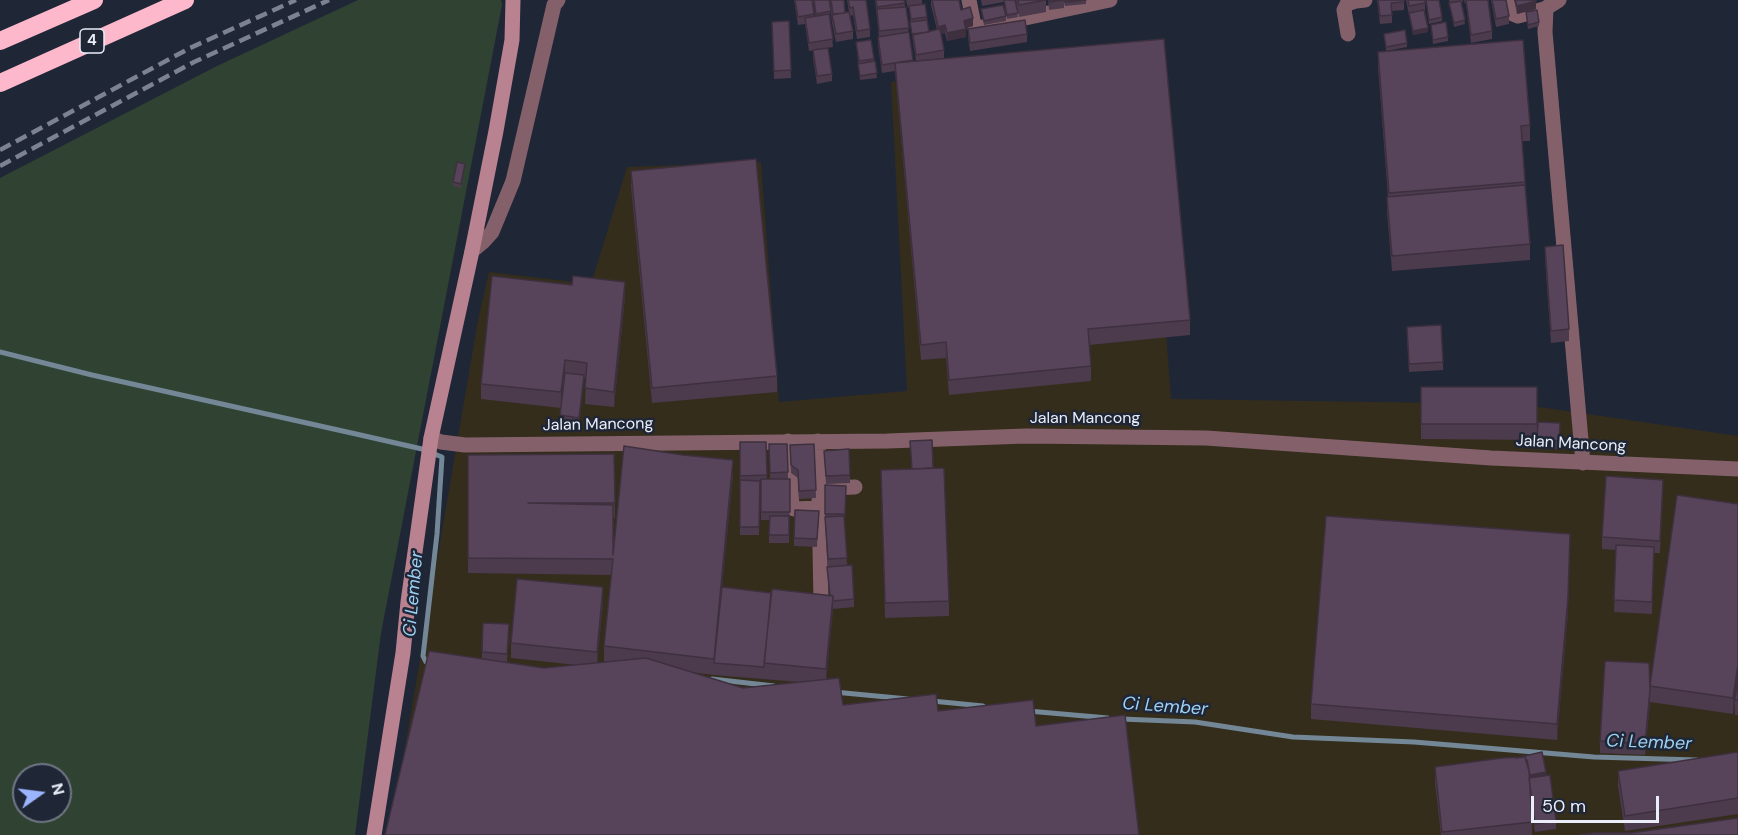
<!DOCTYPE html>
<html>
<head>
<meta charset="utf-8">
<style>
	body { margin:0 }
	#map { position:relative; width:1738px; height:835px; overflow:hidden; background:#1f2636; font-family:"DM Sans",sans-serif }
	canvas { display:block }
	.north { position:absolute; left:12px; top:763px; width:60px; height:60px; box-sizing:border-box; background:#1f2636; border:2px solid #707684; border-radius:50%; rotate:76deg; font-size:16px; font-weight:700; line-height:24px; text-align:center; color:#e9eef9 }
	.north::after { content:''; display:block; margin:auto; width:21px; height:27px; background:#9ab5fd; clip-path:polygon(50% 0,100% 100%,50% 72%,0 100%) }
	.scale { position:absolute; left:1531px; top:796px; width:128px; height:27px; box-sizing:border-box; border:3px solid #e9eef9; border-top:0; padding-left:8px; font-size:18px; line-height:21px; white-space:nowrap; color:#e9eef9; -webkit-text-stroke:4px #1f2636; paint-order:stroke }
</style>
</head>
<body>
<div id="map">
<canvas width="1738" height="835"></canvas>
<div class="north">N</div>
<div class="scale">50 m</div>
</div>
<script>
const ctx = document.querySelector('canvas').getContext('2d');
ctx.lineJoin = 'round';
function fillPath(path, color) { ctx.fillStyle = color; ctx.fill(path, 'evenodd'); }
const poly = rows => new Path2D(rows.map(r => 'M' + r).join(''));
function trace(path, color, width, dash) { ctx.strokeStyle = color; ctx.lineWidth = width; ctx.lineCap = dash ? 'butt' : 'round'; ctx.setLineDash(dash || []); ctx.stroke(path); }
function label(font, color, halo, rows, align = 'center') {
  ctx.font = font + ' "DM Sans",sans-serif'; ctx.lineWidth = 5; ctx.setLineDash([]); ctx.textBaseline = 'middle'; ctx.strokeStyle = halo; ctx.fillStyle = color; for (const [text, x, y, turn = 0] of rows) {
    ctx.save(); ctx.translate(x, y); ctx.rotate((+turn || 0) * Math.PI / 180); ctx.textAlign = isNaN(turn) ? turn : align; if (halo) ctx.strokeText(text, 0, 0); ctx.fillText(text, 0, 0); ctx.restore();
  }
}
fillPath(poly([
	[1145,52,1171,399,1519,404,1738,436,1738,835,390,835,478,320,489,272,591,284,627,167,761,162,779,402,907,391,891,82]
]), '#342d1c');
fillPath(poly([
	[358,0,501,0,502,5,381,633,355,835,0,835,0,178,217,66],
	[24,775,60,775,60,811,24,811]
]), '#304333');
trace(poly([
	[0,352,92,375,356,434,422,449,442,457,437,534,423,656,426,662,433,663],
	[712,679,774,686],
	[834,692,908,699],
	[932,701,983,706],
	[1028,711,1108,718],
	[1121,719,1195,722,1293,737,1414,742,1594,757,1697,760]
]), '#738797', 5);
trace(poly([
	[969,0,974,25,978,28,1110,0],
	[1508,0,1511,13,1518,16,1544,9],
	[1559,0,1546,8,1545,32,1583,463],
	[1348,34,1344,10,1347,4,1356,1,1365,0],
	[472,251,483,242,492,232,513,181,554,5,558,0],
	[431,438,441,442,465,445,887,441,1026,436,1206,438,1491,458,1738,469],
	[788,441,792,507,794,509,820,508],
	[818,441,821,602],
	[826,488,855,487]
]), '#84616a', 15);
trace(poly([
	[374,835,403,653,408,602,431,438,472,251,496,131,512,40,513,0]
]), '#b98291', 15);
trace(poly([
	[0,41,94,0],
	[0,83,185,0]
]), '#fdb8cb', 18);
trace(poly([
	[0,150,190,48,296,0],
	[0,166,194,62,329,0]
]), '#7c8290', 4.5, [12, 6]);
fillPath(poly([
	[794,0,812,0,814,17,815,16,813,0,829,0,833,47,809,51,805,24,798,25],
	[830,0,844,0,845,12,849,12,847,0,866,0,870,29,870,37,857,39,853,15,850,16,853,31,853,39,836,42,832,23],
	[875,0,904,0,913,62,916,61,913,43,909,8,908,8,906,0,922,0,922,4,927,17,929,32,937,30,931,5,931,0,959,0,961,10,973,26,966,28,966,37,947,41,945,33,941,34,944,50,944,58,934,60,1190,320,1190,335,1089,345,1091,366,1091,381,949,395,946,358,921,360,895,71,882,73,878,45,878,37,879,37],
	[981,0,1015,0,1018,17,1007,19,1004,2,982,6],
	[1016,0,1046,0,1046,12,1019,17],
	[1048,0,1086,0,1086,4,1065,6,1064,2,1064,8,1049,10],
	[1377,0,1404,0,1404,10,1392,11,1392,23,1380,24],
	[1406,0,1425,0,1425,11,1424,11,1428,32,1413,35],
	[1426,0,1442,17,1442,21,1429,24],
	[1449,0,1463,0,1463,2,1461,2,1465,24,1454,27],
	[1464,0,1488,0,1492,31,1492,39,1471,43,1466,4,1465,4],
	[1491,0,1506,0,1509,16,1509,24,1496,27],
	[1514,0,1536,0,1536,9,1517,14],
	[981,9,1006,16,1006,21,984,25],
	[1526,12,1539,22,1539,26,1528,29],
	[789,21,791,78,774,79,772,22],
	[1431,25,1448,37,1448,41,1433,44],
	[968,29,1027,34,1027,42,970,51,968,37],
	[1384,34,1407,43,1407,47,1386,51],
	[856,42,874,59,877,78,860,80],
	[813,50,832,74,832,81,817,84,813,58],
	[1378,52,1530,125,1530,141,1522,141,1530,244,1530,260,1392,271,1387,212,1387,197,1388,197,1378,67],
	[465,168,461,188,453,186,453,182],
	[631,171,777,376,777,392,652,403,631,186],
	[1545,247,1569,329,1569,341,1551,343,1545,259],
	[625,297,614,407,585,404,586,378,584,378,579,426,560,423,561,408,481,399,481,384],
	[1407,335,1443,362,1443,370,1409,372],
	[1421,387,1537,387,1537,440,1421,439],
	[1538,422,1560,423,1559,449,1537,448],
	[740,442,766,442,767,479,770,479,769,444,787,444,788,479,790,479,789,543,769,543,769,520,761,520,761,483,760,483,759,535,740,535],
	[814,444,816,498,799,499,798,478,791,473,790,445],
	[824,451,850,475,850,483,826,484],
	[614,454,615,518,613,518,613,555,733,475,722,587,771,593,829,595,825,522,825,485,846,486,845,522,847,565,854,599,854,607,833,609,826,679,843,705,938,711,1036,726,1139,835,482,659,482,652,509,632,507,662,495,661,544,668,577,665,511,658,511,643,603,603,597,663,608,662,604,661,604,646,611,575,468,573,468,455],
	[690,672,714,675,799,682,743,688],
	[933,469,949,601,949,616,885,618,881,470],
	[1663,492,1660,553,1654,553,1652,614,1614,612,1616,550,1602,549,1602,537],
	[1738,504,1738,715,1735,715,1735,703,1733,714,1650,702,1645,755,1600,753,1600,741,1650,686],
	[819,511,817,547,794,546,794,538],
	[1570,549,1568,612,1557,740,1311,719,1311,704],
	[1542,752,1546,776,1556,821,1556,829,1535,832,1531,801,1532,835,1441,835,1435,783,1435,767,1516,758],
	[1738,752,1738,814,1625,831,1618,786,1618,771]
]), '#4c3a4d');
fillPath(poly([
	[1536,1,1536,9,1517,14,1517,6],
	[973,18,973,26,964,29,964,21],
	[945,25,945,33,938,35,938,27],
	[1428,28,1428,32,1413,35,1413,31],
	[966,29,966,37,947,41,947,33],
	[625,282,625,297,614,407,614,392],
	[565,360,565,376,561,408,561,392],
	[584,375,584,383,579,426,579,418],
	[733,460,733,475,715,663,714,663,714,675,714,659],
	[1663,480,1663,492,1660,553,1660,541],
	[1570,534,1568,612,1557,740,1557,724],
	[603,587,603,603,597,667,597,652],
	[833,596,833,611,826,685,826,669],
	[1738,664,1738,679,1733,714,1733,698],
	[1650,690,1650,701,1645,755,1645,744],
	[1546,772,1546,780,1530,783,1530,775]
]), '#3e303f');
const building = poly([
	[795,0,812,0,814,14,798,17,795,0],
	[814,0,829,0,831,11,816,14,814,0],
	[831,0,844,0,845,13,833,14,831,0],
	[848,0,866,0,870,29,857,31,853,7,850,8,848,0],
	[876,0,904,0,905,3,877,7,876,0],
	[932,0,959,0,961,10,970,7,973,18,964,21,966,29,947,33,945,25,938,27,932,0],
	[1004,0,1015,0,1018,13,1007,15,1004,0],
	[1018,0,1046,0,1019,5,1018,0],
	[1049,0,1064,0,1049,2,1049,0],
	[1065,0,1086,0,1065,2,1065,0],
	[1378,0,1404,0,1404,2,1391,3,1392,15,1380,16,1378,0],
	[1408,0,1425,0,1425,3,1409,6,1408,0],
	[1426,0,1439,0,1442,17,1429,20,1426,0],
	[1466,0,1488,0,1492,31,1471,35,1466,0],
	[1492,0,1506,0,1509,16,1496,19,1492,0],
	[1515,0,1536,0,1536,1,1517,6,1515,0],
	[1461,1,1465,20,1454,23,1449,3,1461,1],
	[925,4,927,17,911,19,909,6,925,4],
	[1003,5,1006,16,984,21,981,9,1003,5],
	[906,7,909,28,879,31,877,9,906,7],
	[1424,10,1428,28,1413,31,1409,13,1424,10],
	[1537,10,1539,22,1528,25,1526,12,1537,10],
	[849,12,853,31,836,34,832,15,849,12],
	[829,14,833,39,809,43,805,18,829,14],
	[927,20,929,32,912,34,910,22,927,20],
	[1025,20,1027,34,970,43,968,29,1025,20],
	[789,21,791,70,774,71,772,22,789,21],
	[1446,22,1448,37,1433,40,1431,25,1446,22],
	[940,29,944,50,916,55,913,35,940,29],
	[1405,30,1407,43,1386,47,1384,34,1405,30],
	[909,32,913,60,882,65,878,37,909,32],
	[1164,39,1190,320,1088,329,1091,366,949,380,946,342,921,345,895,63,1164,39],
	[871,40,874,59,859,61,856,42,871,40],
	[1523,40,1530,125,1521,126,1525,182,1389,193,1378,52,1523,40],
	[828,48,832,74,817,76,813,50,828,48],
	[875,61,877,73,860,76,858,64,875,61],
	[756,159,777,376,652,388,631,171,756,159],
	[457,162,465,164,461,184,453,182,457,162],
	[1525,185,1530,244,1392,256,1387,197,1525,185],
	[1563,245,1569,329,1551,331,1545,247,1563,245],
	[492,276,572,285,573,276,625,282,614,392,585,388,587,363,565,360,561,392,481,384,492,276],
	[1441,325,1443,362,1409,364,1407,327,1441,325],
	[565,373,584,375,579,418,560,415,565,373],
	[1421,387,1537,387,1537,424,1421,424,1421,387],
	[1538,422,1560,423,1559,441,1537,440,1538,422],
	[932,440,933,468,912,469,910,441,932,440],
	[740,442,766,442,767,475,740,476,740,442],
	[769,444,787,444,788,472,770,473,769,444],
	[814,444,816,490,799,491,798,470,791,465,790,445,814,444],
	[624,446,683,455,733,460,714,659,604,646,613,559,468,558,468,455,614,454,615,503,528,503,613,505,613,555,624,446],
	[849,449,850,475,826,476,824,451,849,449],
	[944,468,949,601,885,603,881,470,944,468],
	[1606,476,1663,480,1660,541,1602,537,1606,476],
	[761,479,790,479,790,512,761,512,761,479],
	[740,480,760,481,759,527,740,527,740,480],
	[825,485,846,486,845,514,825,514,825,485],
	[1677,495,1738,504,1738,664,1733,698,1650,686,1677,495],
	[795,510,819,511,817,539,794,538,795,510],
	[770,516,789,516,789,535,769,535,770,516],
	[844,516,847,558,828,559,825,517,844,516],
	[1326,516,1570,534,1568,597,1557,724,1311,704,1326,516],
	[1616,545,1654,547,1652,602,1614,600,1616,545],
	[852,565,854,599,833,601,833,596,830,595,827,567,852,565],
	[517,579,603,587,597,652,511,643,517,579],
	[722,587,771,593,764,667,714,663,722,587],
	[772,589,833,596,826,669,764,663,772,589],
	[483,623,509,624,507,654,482,652,483,623],
	[429,651,544,668,646,658,743,688,839,678,843,705,936,694,938,711,1033,700,1036,726,1125,715,1139,835,385,835,429,651],
	[1605,661,1649,663,1650,690,1645,744,1600,741,1605,661],
	[1738,677,1738,700,1735,700,1738,677],
	[1542,752,1546,772,1530,775,1527,760,1526,760,1525,757,1516,758,1542,752],
	[1738,752,1738,798,1625,816,1618,771,1738,752],
	[1525,757,1529,771,1532,822,1442,832,1435,767,1502,758,1525,757],
	[1550,775,1556,821,1535,824,1529,778,1550,775],
	[1738,818,1738,835,1579,835,1593,833,1631,833,1738,818]
]);
fillPath(building, '#58445a');
trace(building, '#3e303f', 1.5);
for (const [x, y, w] of [
	[92,41,24]
]) { const box = new Path2D(); box.roundRect(x - w / 2, y - 12, w, 24, 4.5); ctx.fillStyle = '#1f2636'; ctx.fill(box); trace(box, '#e9eef9', 1.5); }
label('bold 15px', '#e9eef9', null, [
	["4",92,41]
]);
label('16px', '#e9eef9', '#1f2636', [
	["Jalan Mancong",1085,419],
	["Jalan Mancong",598,425,-1],
	["Jalan Mancong",1571,444,3]
]);
label('italic 18px', '#9cd0f4', '#1f2636', [
	["Ci Lember",414,594,-85],
	["Ci Lember",1165,707,4],
	["Ci Lember",1649,743,2]
]);
</script>
</body>
</html>
